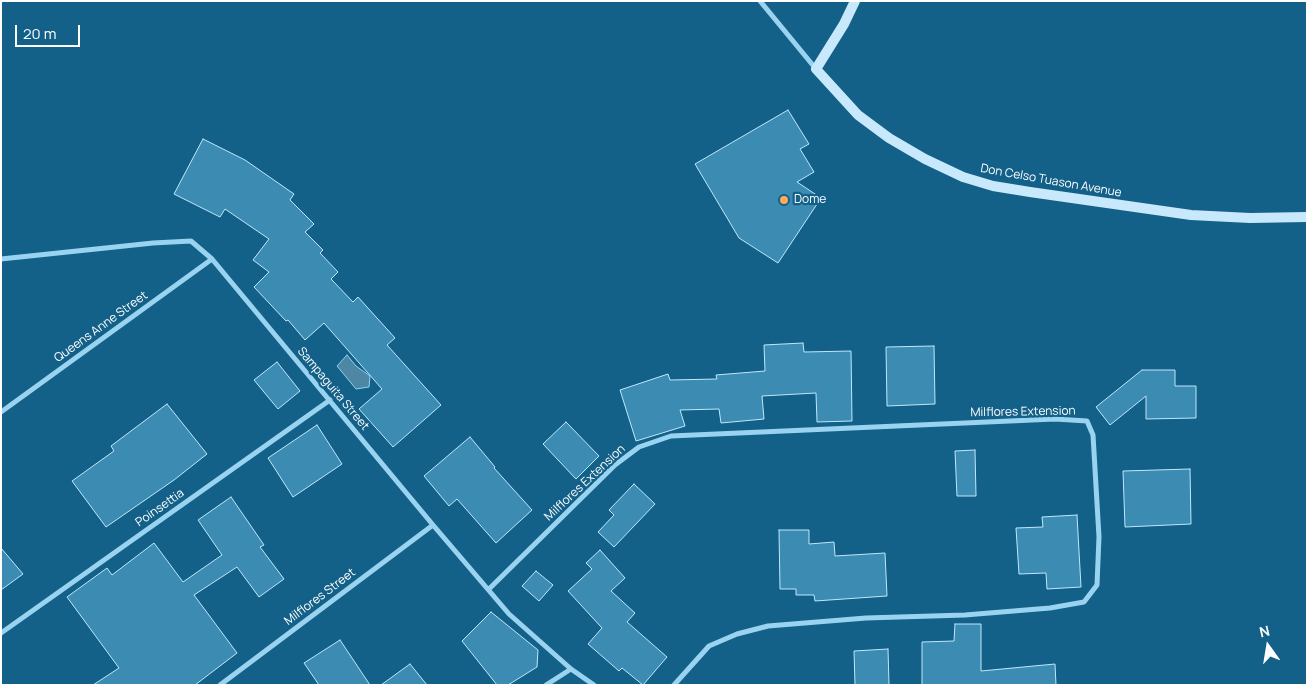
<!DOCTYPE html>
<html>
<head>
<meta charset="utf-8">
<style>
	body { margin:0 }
	#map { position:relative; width:1308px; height:686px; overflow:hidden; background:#136089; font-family:Manrope,sans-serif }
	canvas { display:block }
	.frame { position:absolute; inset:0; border:2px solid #fff; pointer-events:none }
	.north { position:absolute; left:1243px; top:621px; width:50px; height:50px; -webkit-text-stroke:4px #136089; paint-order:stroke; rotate:347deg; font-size:14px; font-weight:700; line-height:20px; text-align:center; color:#fff }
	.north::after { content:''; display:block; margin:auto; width:18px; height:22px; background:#fff; clip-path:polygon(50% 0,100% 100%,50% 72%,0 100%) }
	.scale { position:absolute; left:15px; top:25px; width:65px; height:22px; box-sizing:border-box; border:2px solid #fff; border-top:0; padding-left:6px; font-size:15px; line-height:18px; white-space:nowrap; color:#fff; -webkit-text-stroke:4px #136089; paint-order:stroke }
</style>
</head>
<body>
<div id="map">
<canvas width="1308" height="686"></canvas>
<div class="frame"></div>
<div class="north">N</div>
<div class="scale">20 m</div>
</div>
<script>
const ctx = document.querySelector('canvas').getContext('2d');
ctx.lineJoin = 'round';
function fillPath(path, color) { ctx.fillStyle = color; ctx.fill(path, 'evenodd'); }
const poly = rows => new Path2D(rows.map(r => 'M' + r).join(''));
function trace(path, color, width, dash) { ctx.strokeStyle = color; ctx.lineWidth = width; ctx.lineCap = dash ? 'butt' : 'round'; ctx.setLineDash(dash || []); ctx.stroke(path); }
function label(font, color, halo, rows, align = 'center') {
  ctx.font = font + ' Manrope,sans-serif'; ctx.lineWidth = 4.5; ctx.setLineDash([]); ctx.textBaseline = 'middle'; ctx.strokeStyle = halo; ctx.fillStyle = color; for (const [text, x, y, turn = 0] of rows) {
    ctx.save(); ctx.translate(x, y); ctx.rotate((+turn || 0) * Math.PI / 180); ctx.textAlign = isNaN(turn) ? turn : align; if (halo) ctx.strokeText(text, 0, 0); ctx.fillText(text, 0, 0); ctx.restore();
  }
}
const water = poly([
	[347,355,356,366,370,376,369,387,356,389,337,366,347,355]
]);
fillPath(water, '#4e87a3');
trace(water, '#8bd2f3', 1);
const building = poly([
	[788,110,809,144,800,149,814,172,797,182,821,198,778,263,739,238,695,164,788,110],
	[203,139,245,160,294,194,290,200,314,224,305,232,323,250,320,253,338,272,331,279,353,302,358,297,395,338,387,345,441,405,393,447,359,409,382,389,324,323,305,340,288,320,286,321,254,287,269,272,253,260,269,239,225,209,220,217,174,194,203,139],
	[803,343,804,352,851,351,852,421,817,422,816,393,762,396,764,419,721,423,719,409,680,410,685,426,636,441,620,390,668,374,670,380,717,379,716,375,765,371,764,345,803,343],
	[934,346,935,404,887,406,886,347,934,346],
	[277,362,300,391,278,409,254,380,277,362],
	[1142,370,1175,370,1175,386,1196,386,1196,418,1146,419,1146,396,1110,425,1096,407,1142,370],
	[167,404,207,454,174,480,106,527,72,481,114,451,111,446,167,404],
	[566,422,599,456,576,479,543,444,566,422],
	[317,425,342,464,293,497,268,458,317,425],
	[470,437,495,467,494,468,532,510,496,543,457,499,449,506,424,476,470,437],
	[975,450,976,496,957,496,955,451,975,450],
	[1190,469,1191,524,1125,527,1123,471,1190,469],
	[634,484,655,504,614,547,598,532,614,515,609,510,634,484],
	[231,497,264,545,260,547,284,579,259,597,237,567,194,595,237,653,195,685,93,685,119,668,67,597,107,568,112,575,154,543,183,582,222,555,198,520,231,497],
	[1077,515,1081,587,1047,589,1046,573,1019,574,1016,528,1043,527,1042,517,1077,515],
	[779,530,809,530,809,544,834,542,835,556,885,553,887,596,815,601,814,595,796,595,796,589,780,589,779,530],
	[1,548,23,574,1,590,1,548],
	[600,550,625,578,611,591,635,613,627,622,667,657,643,685,622,668,619,671,588,644,602,628,568,591,592,569,586,563,600,550],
	[536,571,553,585,539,601,522,586,536,571],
	[491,612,538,650,537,667,508,685,497,685,462,641,491,612],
	[955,624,981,624,981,671,1055,664,1056,685,922,685,922,642,954,641,955,624],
	[340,640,370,685,319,685,304,663,340,640],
	[888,649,889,685,855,685,854,651,888,649],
	[410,664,427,685,381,685,410,664]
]);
fillPath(building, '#3c8bb2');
trace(building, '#bfe8fb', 1);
trace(poly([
	[760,1,816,69],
	[1,259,153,243,191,241,212,259,433,525,509,614,571,669,594,685],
	[1,412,212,259],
	[489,589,615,465,639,447,671,436,1055,419,1087,421,1093,435,1099,537,1097,585,1084,602,1050,608,965,615,866,618,768,626,737,634,709,646,674,685],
	[1,633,330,400],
	[220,685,433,525],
	[546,685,571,669]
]), '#99d3f0', 5);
trace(poly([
	[855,1,844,24,816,69,858,115,889,138,925,159,963,177,993,186,1030,192,1191,215,1250,218,1307,217]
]), '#c7e9fb', 10);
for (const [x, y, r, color] of [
	[784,200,5,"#ffaa58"]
]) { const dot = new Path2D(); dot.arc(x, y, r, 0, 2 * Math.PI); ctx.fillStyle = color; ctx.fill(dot); trace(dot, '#136089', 2); }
label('12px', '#fff', '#136089', [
	["Don Celso Tuason Avenue",1051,181,10],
	["Queens Anne Street",101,327,-36],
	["Sampaguita Street",333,389,50],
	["Milflores Extension",1023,412,-1],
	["Milflores Extension",585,483,-43],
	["Poinsettia",160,508,-35],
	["Milflores Street",320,597,-37]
]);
label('12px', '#fff', '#136089', [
	["Dome",794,200]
], 'left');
</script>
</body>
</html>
